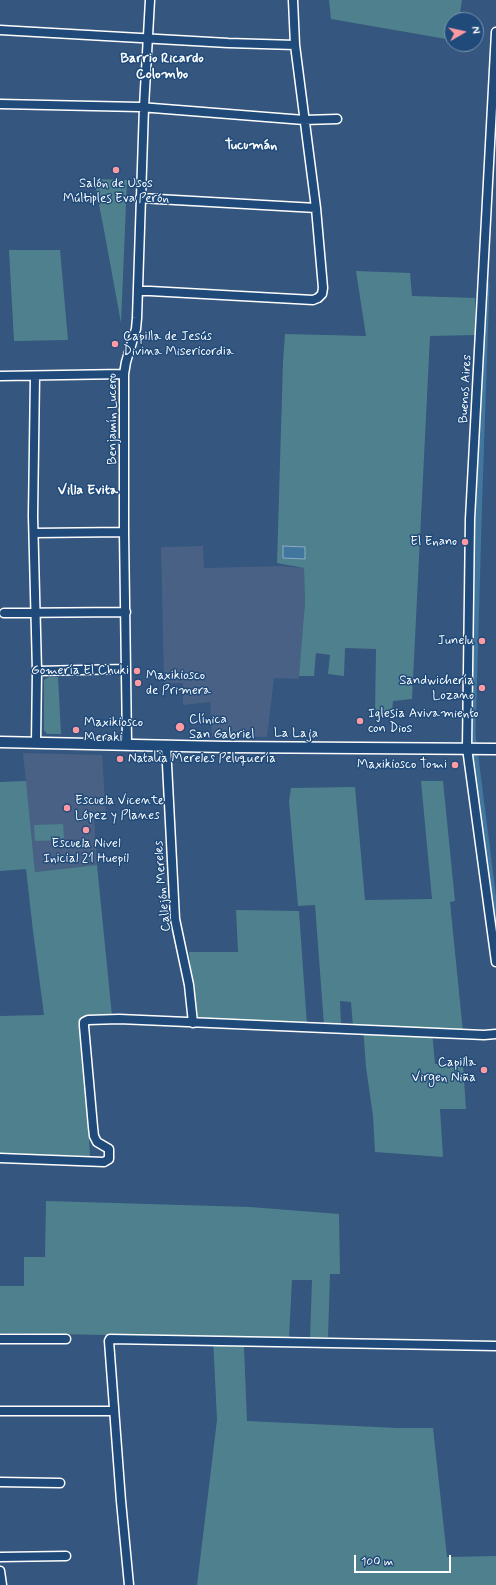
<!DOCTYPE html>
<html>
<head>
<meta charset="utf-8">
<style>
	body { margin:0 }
	#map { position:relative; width:496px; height:1585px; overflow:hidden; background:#35567e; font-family:Mynerve,sans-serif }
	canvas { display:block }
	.north { position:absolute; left:444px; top:12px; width:40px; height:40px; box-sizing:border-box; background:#1f4a7a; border:1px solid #7992af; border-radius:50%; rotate:81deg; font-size:11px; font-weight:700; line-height:16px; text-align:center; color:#fff }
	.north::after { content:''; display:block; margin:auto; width:14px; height:18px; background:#ff9aa2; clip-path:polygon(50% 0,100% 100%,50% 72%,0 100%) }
	.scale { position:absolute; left:354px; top:1555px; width:97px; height:18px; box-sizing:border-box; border:2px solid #fff; border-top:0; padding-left:5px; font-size:12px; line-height:14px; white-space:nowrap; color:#fff; -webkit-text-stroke:3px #1f4a7a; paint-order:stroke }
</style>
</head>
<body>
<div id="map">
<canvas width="496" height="1585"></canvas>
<div class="north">N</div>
<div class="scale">100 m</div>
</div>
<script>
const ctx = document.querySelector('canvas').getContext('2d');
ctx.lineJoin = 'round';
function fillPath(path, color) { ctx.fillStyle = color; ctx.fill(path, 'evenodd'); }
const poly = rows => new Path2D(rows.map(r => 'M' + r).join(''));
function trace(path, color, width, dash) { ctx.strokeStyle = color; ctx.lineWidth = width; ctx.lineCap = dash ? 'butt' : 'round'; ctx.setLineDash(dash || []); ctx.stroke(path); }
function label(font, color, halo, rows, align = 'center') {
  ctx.font = font + ' Mynerve,sans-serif'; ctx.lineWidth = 3; ctx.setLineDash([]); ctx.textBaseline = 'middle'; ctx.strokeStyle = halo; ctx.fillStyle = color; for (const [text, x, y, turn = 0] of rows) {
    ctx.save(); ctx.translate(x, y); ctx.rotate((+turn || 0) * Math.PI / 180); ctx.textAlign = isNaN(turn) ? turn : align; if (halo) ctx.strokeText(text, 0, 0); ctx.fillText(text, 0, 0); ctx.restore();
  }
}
fillPath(poly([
	[203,546,204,568,281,566,304,568,305,602,299,679,274,678,267,737,212,736,210,702,183,705,183,683,164,683,161,547],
	[23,753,102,755,106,815,94,816,97,865,35,872]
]), '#486184');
fillPath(poly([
	[329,0,462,0,459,20,452,20,452,40,331,19],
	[94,179,127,180,121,323,104,230],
	[9,250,60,250,68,340,14,341],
	[356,271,410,273,412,296,475,298,476,335,430,336,412,699,393,701,392,712,375,713,376,649,345,648,344,676,328,674,330,655,316,653,314,676,299,676,305,602,304,568,277,563,283,362,285,334,366,336],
	[49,677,58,677,61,734,47,734,44,730,44,680],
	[26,781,35,872,97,865,112,1016,89,1016,82,1018,90,1156,0,1153,0,1016,44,1015,33,931,26,869,0,871,0,782],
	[421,781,443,781,455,901,450,902,463,1032,432,1031,435,1064,463,1064,466,1109,440,1109,443,1157,375,1152,373,1116,366,1067,363,1027,353,1026,351,1002,340,1001,341,1025,324,1025,315,905,298,906,289,801,291,788,355,787,365,900,432,899],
	[63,824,64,840,35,841,34,825],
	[236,910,299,911,307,1025,196,1021,189,952,238,952],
	[46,1201,250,1207,339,1214,340,1274,330,1274,328,1337,310,1339,312,1280,292,1280,289,1339,245,1338,244,1348,247,1421,397,1428,433,1428,447,1557,496,1556,496,1585,197,1585,217,1420,213,1337,0,1333,0,1286,24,1286,24,1257,45,1257]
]), '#4e818d');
const water = poly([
	[283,546,305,547,305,559,283,558,283,546]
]);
fillPath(water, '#41769e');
trace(water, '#8dadc5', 1);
trace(poly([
	[486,285,479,491,472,734,496,924]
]), '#41769e', 7);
const minor = poly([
	[0,30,228,43,295,45],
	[496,32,470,519,467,748,496,962],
	[0,104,140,107,304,120,337,119],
	[140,198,316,208],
	[138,291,150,291,313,300,318,298,322,294,323,288,316,208,295,45,293,0],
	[0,376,124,374],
	[35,376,33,516,37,671,36,743],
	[34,533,124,532],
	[4,613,126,612],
	[37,671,126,669],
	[127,744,124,532,124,374,126,362,136,329,137,318,144,107,150,0],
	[166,745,175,919,189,985,193,1023],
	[0,1158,104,1162,109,1159,109,1149,97,1142,94,1136,93,1127,84,1026,84,1022,88,1020,119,1019,484,1035,496,1034],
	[0,1339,66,1339],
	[0,1411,114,1411],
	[0,1482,60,1483],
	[0,1557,66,1556],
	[0,1571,2,1585],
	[129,1585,121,1501,109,1341,110,1339,496,1346]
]);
const major = poly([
	[0,742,225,747,496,749]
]);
trace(minor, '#fff', 11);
trace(major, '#fff', 13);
trace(minor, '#1f4a7a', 8);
trace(major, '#1f4a7a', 10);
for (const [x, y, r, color] of [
	[116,170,4,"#ff9aa2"],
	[115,344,4,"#ff9aa2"],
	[465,542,4,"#ff9aa2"],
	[482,641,4,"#ff9aa2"],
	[137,671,4,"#ff9aa2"],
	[138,683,4,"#ff9aa2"],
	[482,688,4,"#ff9aa2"],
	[360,721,4,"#ff9aa2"],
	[180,727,5,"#ff9aa2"],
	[76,730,4,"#ff9aa2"],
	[120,759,4,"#ff9aa2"],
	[455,765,4,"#ff9aa2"],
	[67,808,4,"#ff9aa2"],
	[86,830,4,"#ff9aa2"],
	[484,1070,4,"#ff9aa2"]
]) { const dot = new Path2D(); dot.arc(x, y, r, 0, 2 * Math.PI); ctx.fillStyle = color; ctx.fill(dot); trace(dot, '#1f4a7a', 1.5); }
label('13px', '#fff', '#1f4a7a', [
	["Salón de Usos",116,184,"center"],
	["Múltiples Eva Perón",116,199,"center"],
	["Capilla de Jesús",123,337],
	["Divina Misericordia",123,352],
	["El Enano",457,542,"right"],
	["Junelu",474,641,"right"],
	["Gomería El Chuki",129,671,"right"],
	["Maxikiosco",146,676],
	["de Primera",146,691],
	["Sandwichería",474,681,"right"],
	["Lozano",474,696,"right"],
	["Iglesia Avivamiento",368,714],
	["con Dios",368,729],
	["Clínica",189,720],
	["San Gabriel",189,735],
	["Maxikiosco",84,723],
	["Meraki",84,738],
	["Natalia Mereles Peluquería",128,759],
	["Maxikiosco Tomi",447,765,"right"],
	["Escuela Vicente",75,801],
	["López y Planes",75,816],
	["Escuela Nivel",86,844,"center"],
	["Inicial 21 Huepil",86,859,"center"],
	["Capilla",476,1063,"right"],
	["Virgen Niña",476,1078,"right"]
], 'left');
label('13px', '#fff', '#1f4a7a', [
	["Buenos Aires",466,389,-87],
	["Benjamín Lucero",113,419,-90],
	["La Laja",296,734,1],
	["Callejón Mereles",163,886,-95]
]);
label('bold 14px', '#fff', '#1f4a7a', [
	["Barrio Ricardo",162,59],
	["Colombo",162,75],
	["Tucumán",251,146],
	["Villa Evita",88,491]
]);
</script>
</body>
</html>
